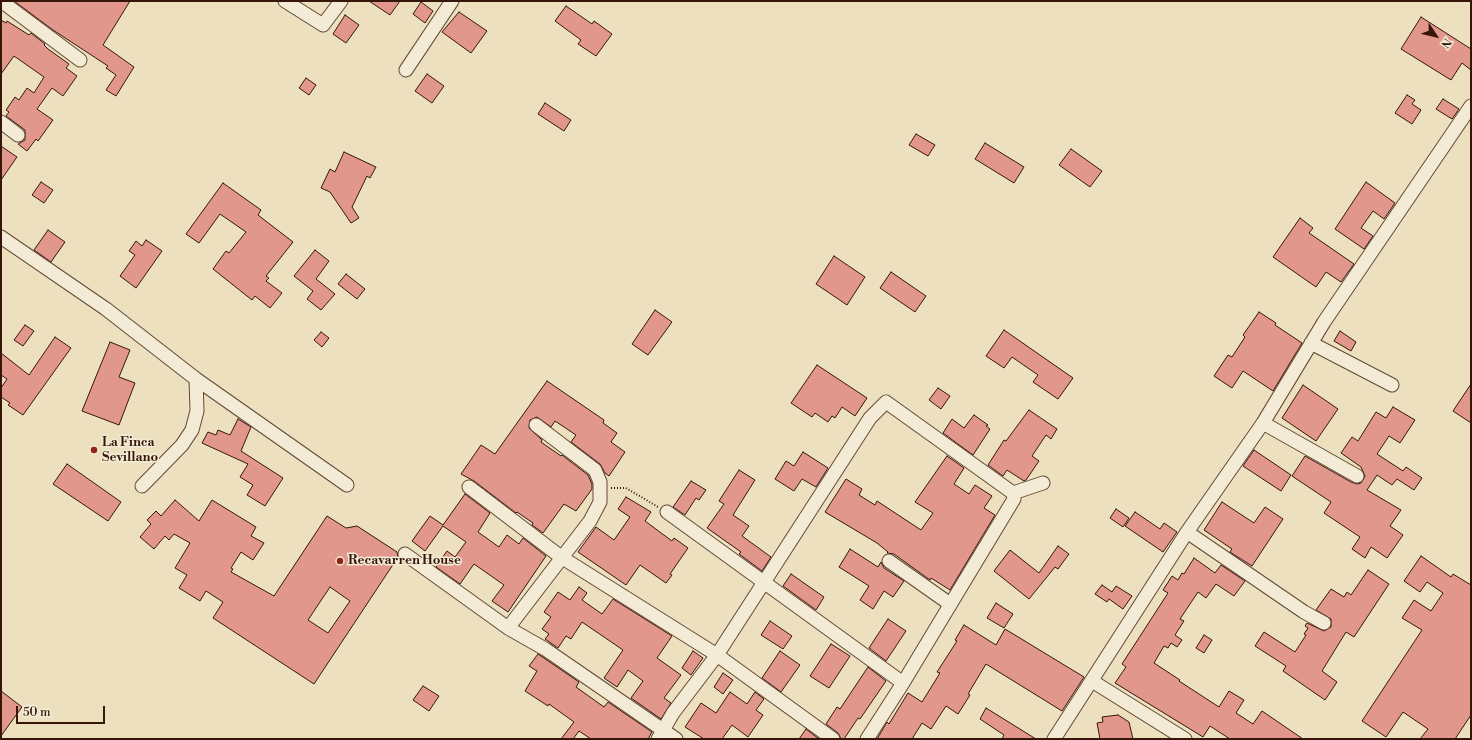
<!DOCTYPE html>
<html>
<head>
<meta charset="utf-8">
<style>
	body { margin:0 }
	#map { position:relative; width:1472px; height:740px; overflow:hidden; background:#ece0be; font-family:"Libre Bodoni",serif }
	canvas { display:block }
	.frame { position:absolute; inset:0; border:2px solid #361609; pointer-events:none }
	.north { position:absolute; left:1416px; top:16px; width:40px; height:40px; -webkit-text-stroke:3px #f3ebd5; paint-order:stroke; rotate:125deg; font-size:11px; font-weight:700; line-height:16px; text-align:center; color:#361609 }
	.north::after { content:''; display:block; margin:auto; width:14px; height:18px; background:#361609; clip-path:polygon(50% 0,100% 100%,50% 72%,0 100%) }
	.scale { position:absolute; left:16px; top:706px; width:89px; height:18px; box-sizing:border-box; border:2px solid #361609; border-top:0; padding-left:5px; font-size:12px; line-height:14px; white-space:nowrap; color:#361609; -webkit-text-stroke:3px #f3ebd5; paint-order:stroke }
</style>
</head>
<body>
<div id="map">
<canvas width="1472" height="740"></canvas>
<div class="frame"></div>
<div class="north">N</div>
<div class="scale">50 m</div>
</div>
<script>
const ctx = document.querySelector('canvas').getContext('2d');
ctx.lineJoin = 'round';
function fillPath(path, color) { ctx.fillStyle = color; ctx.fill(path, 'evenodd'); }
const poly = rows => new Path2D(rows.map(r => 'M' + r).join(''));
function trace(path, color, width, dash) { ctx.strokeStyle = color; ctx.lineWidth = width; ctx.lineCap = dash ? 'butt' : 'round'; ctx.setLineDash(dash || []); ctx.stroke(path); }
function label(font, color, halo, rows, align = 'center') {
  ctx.font = font + ' "Libre Bodoni",serif'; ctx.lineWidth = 3; ctx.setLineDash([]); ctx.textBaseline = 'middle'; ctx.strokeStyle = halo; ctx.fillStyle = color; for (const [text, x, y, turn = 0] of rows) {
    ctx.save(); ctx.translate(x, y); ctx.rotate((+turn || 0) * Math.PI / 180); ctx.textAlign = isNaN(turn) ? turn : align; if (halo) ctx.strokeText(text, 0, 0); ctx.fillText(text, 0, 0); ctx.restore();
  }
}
const building = poly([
	[14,1,130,1,103,45,134,67,116,96,106,90,116,75,106,68,108,66,53,30,14,1],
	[369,1,400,1,390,15,369,1],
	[421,2,433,11,425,23,413,14,421,2],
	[566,6,592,24,594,21,612,34,596,56,578,44,581,40,555,21,566,6],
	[459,12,487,31,471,53,442,32,459,12],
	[345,15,359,25,346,43,333,34,345,15],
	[1421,17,1471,49,1471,70,1462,63,1451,80,1401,49,1421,17],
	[1,20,6,23,7,21,29,35,31,33,45,44,44,45,48,49,69,64,66,68,77,76,63,96,52,88,37,109,53,120,38,141,36,139,27,151,18,144,25,140,25,130,6,116,9,112,6,110,15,97,19,100,27,88,34,93,44,77,14,56,1,74,1,20],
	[427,74,444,86,432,103,415,91,427,74],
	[306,78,316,85,309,95,299,88,306,78],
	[1407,95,1415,100,1412,104,1421,110,1412,124,1395,113,1407,95],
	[1443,99,1459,109,1452,119,1436,109,1443,99],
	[545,103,571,120,564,131,538,114,545,103],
	[916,134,935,145,928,156,909,145,916,134],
	[985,143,1024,167,1014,183,975,159,985,143],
	[1,146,17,157,1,180,1,146],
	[1071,149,1102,171,1090,187,1059,165,1071,149],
	[344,152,376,167,370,178,367,176,352,207,359,218,351,223,330,192,321,188,330,169,335,172,344,152],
	[41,182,53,190,44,203,32,195,41,182],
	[1366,182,1395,203,1384,219,1373,211,1361,228,1373,236,1364,249,1335,229,1366,182],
	[223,183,261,210,258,215,293,242,266,276,269,278,266,281,282,293,270,308,255,296,252,300,213,269,226,251,229,253,246,232,220,214,199,243,186,234,223,183],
	[1300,218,1313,228,1309,233,1354,264,1341,282,1326,272,1316,287,1273,257,1300,218],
	[48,230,65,242,51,262,34,250,48,230],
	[146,240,162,251,136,288,120,276,135,255,129,251,136,241,142,246,146,240],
	[315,250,329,261,316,279,335,294,321,310,307,299,313,291,294,276,315,250],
	[834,256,865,277,847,305,816,284,834,256],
	[891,272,926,296,915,312,880,288,891,272],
	[346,274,365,289,357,299,338,284,346,274],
	[655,310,672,322,648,355,632,344,655,310],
	[1259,312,1276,323,1275,325,1302,343,1273,391,1243,371,1232,388,1214,376,1228,355,1232,357,1245,337,1243,335,1259,312],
	[25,325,34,331,23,346,14,340,25,325],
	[1004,330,1073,378,1058,399,1033,382,1038,375,1012,357,1004,368,986,356,1004,330],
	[1340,331,1356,342,1351,351,1334,341,1340,331],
	[321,332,329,338,322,347,314,340,321,332],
	[55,337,71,348,23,415,8,405,10,403,1,397,1,388,7,379,1,375,1,353,29,375,55,337],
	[110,342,130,350,119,377,135,383,119,425,82,411,110,342],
	[817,365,867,398,855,416,842,407,835,418,832,416,828,422,815,413,812,417,791,403,817,365],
	[547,381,604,420,603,423,617,433,611,442,625,452,609,476,605,473,600,464,571,442,576,435,555,421,551,427,537,417,530,420,529,428,542,440,541,442,561,456,562,455,588,475,592,484,592,489,576,511,564,504,543,533,532,525,533,523,517,512,516,513,474,481,461,474,481,445,495,454,547,381],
	[1471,384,1471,423,1453,411,1471,384],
	[1303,385,1338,409,1316,441,1282,418,1303,385],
	[938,388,950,396,941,409,929,400,938,388],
	[1393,407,1415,420,1400,443,1389,436,1377,454,1403,471,1406,467,1422,478,1414,490,1397,479,1392,485,1377,475,1367,490,1401,510,1390,526,1403,535,1387,558,1371,547,1365,558,1352,549,1360,537,1324,513,1331,502,1292,476,1305,456,1351,482,1357,484,1361,483,1365,476,1361,467,1341,453,1352,437,1358,441,1376,412,1386,418,1393,407],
	[1029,410,1057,429,1051,439,1046,435,1032,456,1039,461,1026,480,1024,481,1007,470,1003,476,988,465,1004,440,1006,441,1029,410],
	[974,415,988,425,986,426,990,429,973,455,943,433,952,419,964,428,974,415],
	[238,419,251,427,241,451,283,478,265,506,247,495,253,485,240,477,248,464,202,443,208,432,216,435,218,430,230,435,238,419],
	[1254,450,1291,475,1281,491,1243,466,1254,450],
	[803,452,828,468,816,487,802,479,794,491,775,479,786,461,794,466,803,452],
	[947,456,964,468,954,484,969,494,975,485,992,496,984,508,995,515,950,590,931,578,930,580,894,554,887,553,888,552,877,543,825,512,846,479,862,489,859,495,875,505,877,501,921,530,933,513,915,502,947,456],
	[67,464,121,502,108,521,53,484,67,464],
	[739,470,755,480,733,515,749,526,742,536,771,557,762,571,739,554,741,552,707,528,724,504,719,501,739,470],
	[691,481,706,490,699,500,696,498,685,515,673,507,691,481],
	[465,494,490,513,478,532,499,547,507,535,519,544,523,538,546,556,508,612,492,601,504,585,474,564,460,584,436,567,447,551,455,557,466,542,443,526,425,551,412,541,430,516,443,525,465,494],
	[626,497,651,512,645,521,672,541,674,538,688,548,670,574,672,575,666,583,640,565,626,585,578,552,596,527,614,540,630,517,618,509,626,497],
	[175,500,199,521,212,500,256,527,251,536,264,543,253,560,241,552,231,568,233,569,231,572,274,596,327,516,346,528,357,526,397,552,398,557,314,684,213,618,223,602,206,591,200,601,179,588,187,575,175,568,190,543,174,534,169,540,165,536,154,549,140,537,151,524,147,520,156,511,161,516,175,500],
	[330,587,350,601,328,633,308,620,330,587],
	[1222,502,1254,523,1265,507,1283,519,1252,566,1230,552,1232,549,1204,530,1222,502],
	[1116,509,1129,518,1123,527,1110,518,1116,509],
	[1135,512,1160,529,1164,523,1177,532,1163,552,1125,526,1135,512],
	[1058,546,1069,554,1058,569,1055,567,1029,599,994,571,1010,550,1039,573,1058,546],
	[850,549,878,567,881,562,884,568,904,581,893,597,884,591,873,609,860,600,869,586,839,567,850,549],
	[1421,556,1451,577,1453,574,1471,585,1471,715,1455,739,1420,739,1428,729,1403,712,1386,737,1362,721,1422,630,1402,618,1414,600,1431,611,1443,593,1427,582,1420,592,1404,581,1421,556],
	[1194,558,1215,573,1221,565,1245,581,1234,596,1216,584,1206,598,1198,592,1180,619,1184,621,1175,635,1182,640,1177,647,1171,643,1168,648,1164,646,1154,663,1180,680,1179,681,1219,707,1229,691,1244,700,1236,713,1253,724,1262,711,1303,739,1230,739,1210,726,1203,737,1115,683,1126,667,1122,664,1168,593,1163,590,1172,576,1178,580,1182,573,1184,574,1194,558],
	[1368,570,1389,584,1354,637,1346,632,1322,671,1337,682,1325,700,1283,671,1286,666,1255,646,1264,632,1295,652,1306,635,1304,634,1308,628,1305,626,1307,623,1324,631,1331,627,1331,619,1316,610,1331,589,1344,597,1347,592,1351,595,1368,570],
	[791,574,824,597,816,610,783,586,791,574],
	[1102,585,1112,592,1116,586,1132,596,1123,609,1109,599,1107,602,1095,594,1102,585],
	[579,587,587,593,582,600,602,614,613,599,672,636,657,658,681,675,664,698,671,703,661,719,631,698,643,681,628,670,617,687,604,678,623,650,582,622,571,639,566,636,558,648,545,639,549,634,542,629,551,617,544,612,558,592,570,600,579,587],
	[996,603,1013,614,1004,628,987,618,996,603],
	[888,619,906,631,886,661,869,648,888,619],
	[770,621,792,636,783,649,761,635,770,621],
	[964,625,996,645,1005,629,1084,677,1062,711,986,664,968,694,970,695,958,714,946,706,931,729,922,723,912,739,877,739,887,722,889,724,908,693,922,702,940,673,937,672,957,641,955,640,964,625],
	[1204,635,1212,640,1204,653,1196,648,1204,635],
	[831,644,850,656,829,688,810,676,831,644],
	[693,651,703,658,691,675,682,668,693,651],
	[780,651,800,665,781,692,762,678,780,651],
	[538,654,579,682,576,687,604,707,608,702,652,732,648,739,591,739,579,731,573,739,561,739,574,722,549,704,548,706,525,691,537,671,529,666,538,654],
	[868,667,886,681,860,719,858,718,844,739,841,739,838,733,826,724,837,707,840,709,868,667],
	[723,673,733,680,723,694,714,687,723,673],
	[423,686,439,696,429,711,413,700,423,686],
	[1,691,22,707,1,736,1,691],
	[730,692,747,704,755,692,764,699,756,710,763,715,748,737,732,725,722,739,704,739,685,727,701,703,716,713,730,692],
	[986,708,1036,739,1002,739,1004,735,980,719,986,708],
	[1118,715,1129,722,1133,739,1100,739,1097,723,1103,722,1102,717,1118,715],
	[806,729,819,739,799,739,806,729]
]);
fillPath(building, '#e2978d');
trace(building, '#361609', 1);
const minor = poly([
	[1,1,80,60],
	[285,1,323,25,341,1],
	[406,70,452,1],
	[1,122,18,135],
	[1,237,106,309,196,379,347,485],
	[1311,343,1392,385],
	[1263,423,1357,476],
	[142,486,182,445,192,430,197,411,196,379],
	[469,487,561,557,717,655,833,739],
	[1013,493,1043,483],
	[667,512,903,683],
	[1187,532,1304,612,1324,623],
	[405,554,508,628,545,649,676,739],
	[889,561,950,604],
	[508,628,590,521,600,502,600,482,595,470,536,425],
	[1092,681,1185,739],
	[658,739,673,713,717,655,870,418,886,402,1013,493,1014,499,903,683,867,739],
	[1054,739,1187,532,1263,423,1324,322,1471,106]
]);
trace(minor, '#644836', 15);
trace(poly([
	[611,488,626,488,658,507]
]), '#361609', 2, [1, 2]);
trace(minor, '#f3ebd5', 13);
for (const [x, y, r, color] of [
	[94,450,4,"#8f2418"],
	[340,561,4,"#8f2418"]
]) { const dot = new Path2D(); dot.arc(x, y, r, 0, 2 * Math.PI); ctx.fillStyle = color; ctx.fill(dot); trace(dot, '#f3ebd5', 1.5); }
label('bold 13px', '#361609', '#f3ebd5', [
	["La Finca",102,443],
	["Sevillano",102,458],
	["Recavarren House",348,561]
], 'left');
</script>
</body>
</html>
